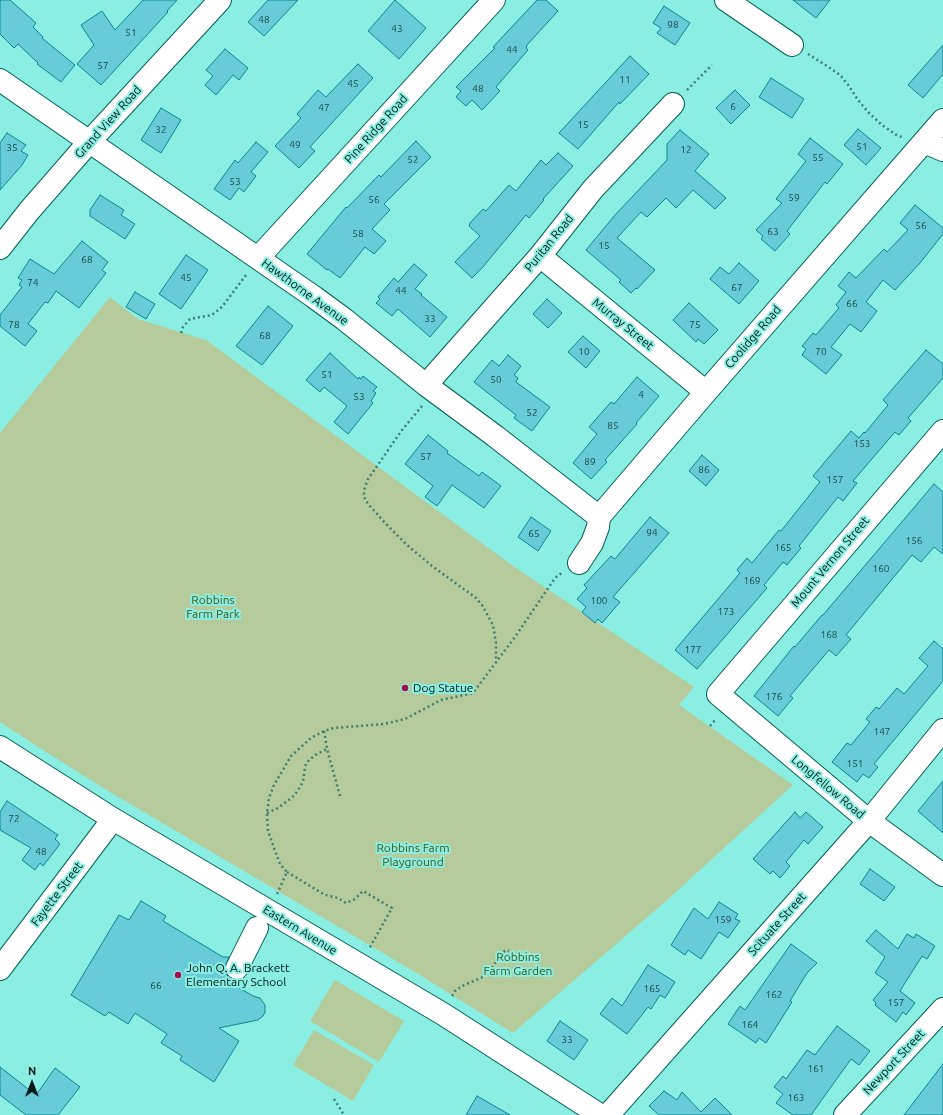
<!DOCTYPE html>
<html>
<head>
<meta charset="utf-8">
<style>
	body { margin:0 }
	#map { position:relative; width:943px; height:1115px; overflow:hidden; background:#8beee3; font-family:Ubuntu,sans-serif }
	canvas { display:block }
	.north { position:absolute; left:12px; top:1063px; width:40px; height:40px; -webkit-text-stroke:3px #8beee3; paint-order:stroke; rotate:0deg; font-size:11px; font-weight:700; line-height:16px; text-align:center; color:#001a17 }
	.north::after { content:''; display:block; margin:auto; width:14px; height:18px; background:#001a17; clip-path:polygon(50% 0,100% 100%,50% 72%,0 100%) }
</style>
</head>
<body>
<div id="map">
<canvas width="943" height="1115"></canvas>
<div class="north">N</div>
</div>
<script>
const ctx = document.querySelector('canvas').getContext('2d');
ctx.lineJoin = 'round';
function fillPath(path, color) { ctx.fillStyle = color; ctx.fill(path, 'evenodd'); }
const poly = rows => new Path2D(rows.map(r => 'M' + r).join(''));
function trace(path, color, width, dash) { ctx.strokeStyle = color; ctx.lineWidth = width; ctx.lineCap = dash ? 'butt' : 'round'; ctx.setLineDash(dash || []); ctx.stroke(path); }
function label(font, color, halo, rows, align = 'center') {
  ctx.font = font + ' Ubuntu,sans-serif'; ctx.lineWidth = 4; ctx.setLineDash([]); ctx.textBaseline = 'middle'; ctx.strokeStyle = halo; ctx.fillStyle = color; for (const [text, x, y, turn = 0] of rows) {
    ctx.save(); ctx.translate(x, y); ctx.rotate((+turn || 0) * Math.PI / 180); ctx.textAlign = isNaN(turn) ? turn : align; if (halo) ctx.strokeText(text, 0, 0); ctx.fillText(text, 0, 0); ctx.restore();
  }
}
fillPath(poly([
	[110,297,138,319,206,340,513,566,694,687,679,705,793,785,666,901,513,1033,415,972,110,792,43,750,0,722,0,433],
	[335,980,404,1021,379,1062,310,1021],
	[314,1030,374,1065,353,1101,293,1065]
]), '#b6cb9b');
const building = poly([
	[0,0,10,0,36,23,33,27,43,37,42,38,75,65,61,82,37,64,38,63,18,44,14,48,0,34,0,0],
	[143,0,177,0,167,11,168,12,101,85,77,64,94,45,81,25,102,11,115,30,143,0],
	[268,0,298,0,264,36,248,22,268,0],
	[395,0,426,28,399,59,368,31,395,0],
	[537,0,546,0,558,11,527,45,526,48,528,50,496,87,500,91,482,110,472,100,466,106,456,97,461,91,456,87,495,48,493,47,537,0],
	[793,0,830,0,816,18,793,0],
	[664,6,690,23,675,45,657,33,661,28,653,23,664,6],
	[943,45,943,74,923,98,908,85,943,45],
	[225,49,248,68,239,80,233,75,216,95,205,85,213,76,206,70,225,49],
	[630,56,649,74,620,104,619,102,578,149,559,133,630,56],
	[358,64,373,78,310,147,315,151,299,168,275,146,301,118,297,114,318,90,326,97,358,64],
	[771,78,804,99,792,118,759,97,771,78],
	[735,90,750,105,731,124,716,108,735,90],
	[161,108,181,120,161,153,141,140,161,108],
	[858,129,881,148,866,165,844,145,858,129],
	[680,130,709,154,695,171,726,198,715,209,693,190,676,208,666,198,647,217,641,212,617,238,655,270,637,289,636,288,631,293,619,282,621,280,586,250,615,215,667,160,667,144,680,130],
	[7,133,26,145,21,151,28,155,22,165,0,190,0,143,7,133],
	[810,138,843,164,827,184,825,182,787,231,790,234,775,251,761,239,763,236,756,230,782,203,776,199,806,161,798,154,810,138],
	[416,141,431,157,384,204,390,210,372,229,386,241,374,254,365,247,340,278,328,269,327,270,307,254,346,207,347,208,379,175,381,177,416,141],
	[256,142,268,152,251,172,256,176,244,192,239,188,230,200,214,189,235,160,238,163,256,142],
	[558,153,573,166,543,199,544,200,529,218,526,215,482,268,472,278,455,262,480,236,469,226,470,223,483,209,486,211,509,185,516,191,541,160,546,165,558,153],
	[100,195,124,210,121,215,135,224,125,239,90,216,90,210,100,195],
	[915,205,943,228,943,234,920,263,895,290,883,280,866,302,877,311,861,332,850,324,831,347,842,355,826,374,802,355,806,349,802,346,813,333,816,335,839,308,836,305,846,292,838,286,849,272,856,278,884,249,887,252,908,230,900,223,915,205],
	[82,241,108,262,102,270,106,273,79,308,56,291,48,303,45,302,28,324,37,331,25,346,0,326,0,315,22,287,19,285,22,280,18,278,30,259,54,274,82,241],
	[186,255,208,270,181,309,159,294,186,255],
	[739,263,759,281,739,304,710,279,720,267,729,274,739,263],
	[414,264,427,275,415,289,422,294,421,295,447,317,430,337,398,309,392,316,376,303,380,299,378,297,394,278,398,282,414,264],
	[135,292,155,304,146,319,126,307,135,292],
	[547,299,562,313,548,328,533,314,547,299],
	[689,303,718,330,704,344,698,339,696,342,673,320,689,303],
	[268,306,293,326,262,365,236,346,268,306],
	[583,336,600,351,586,368,568,352,583,336],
	[926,350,943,364,943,378,908,418,911,421,899,435,895,432,853,481,857,483,843,501,838,497,799,546,801,548,787,565,783,562,764,585,767,588,697,669,675,650,740,573,737,570,747,558,752,563,779,530,781,531,820,482,813,476,851,431,859,438,864,432,865,433,888,405,883,400,926,350],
	[330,353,358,379,359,377,361,379,363,376,377,387,373,391,376,393,371,401,373,403,348,434,334,422,347,406,324,387,320,392,306,380,330,353],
	[508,355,521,366,514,375,518,378,516,382,550,407,532,431,514,418,516,415,474,382,492,360,499,366,508,355],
	[637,377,659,396,636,423,637,424,605,460,607,462,591,479,573,463,597,434,589,427,611,402,614,404,637,377],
	[428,435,448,451,447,453,479,476,482,472,501,486,484,508,452,485,437,506,425,497,433,486,405,464,428,435],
	[702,455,719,470,706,486,689,471,702,455],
	[934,484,943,492,943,554,934,547,921,562,912,555,846,635,851,639,836,656,829,650,790,696,793,698,778,716,754,696,794,646,795,647,822,615,823,615,934,484],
	[531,517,551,531,538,551,518,537,531,517],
	[650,517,669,533,613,597,620,602,602,623,598,619,595,623,582,612,586,607,577,599,587,588,584,585,611,556,615,559,650,517],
	[934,641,943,649,943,681,874,764,878,767,869,778,863,774,857,782,832,762,847,743,851,745,870,722,866,719,876,707,879,709,897,688,904,694,928,666,919,658,934,641],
	[943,781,943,833,918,811,943,781],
	[7,801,58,835,55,839,60,844,43,866,40,863,35,870,22,860,31,848,0,830,0,812,7,801],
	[795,812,800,818,806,812,823,827,808,844,804,840,786,862,790,866,780,878,773,871,770,874,753,859,795,812],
	[870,869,895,887,884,901,860,884,870,869],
	[141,901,166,916,163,921,223,957,229,957,225,968,227,975,231,979,236,980,236,986,253,996,260,998,265,1005,265,1012,263,1016,258,1020,219,1028,239,1041,214,1082,180,1060,182,1056,161,1043,167,1034,135,1013,128,1024,109,1012,105,1016,71,995,119,915,129,920,141,901],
	[719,902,738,914,735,919,740,921,728,938,719,932,701,959,688,950,685,955,671,945,694,908,708,919,719,902],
	[876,930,898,949,907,934,914,938,916,934,935,946,927,959,922,956,900,991,915,1003,906,1015,903,1012,896,1022,875,1005,876,1003,873,1000,888,982,875,973,885,957,866,941,876,930],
	[791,944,817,963,807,973,790,1001,792,1002,766,1043,759,1038,756,1043,728,1024,740,1006,745,1010,791,944],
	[648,965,675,982,665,998,660,995,651,1009,648,1007,627,1034,600,1014,612,998,622,1006,648,965],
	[560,1021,588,1040,574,1060,547,1041,560,1021],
	[837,1026,870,1051,859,1065,851,1059,811,1115,793,1115,776,1103,783,1094,774,1087,783,1076,786,1079,807,1050,815,1055,837,1026],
	[943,1064,943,1115,904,1115,943,1064],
	[0,1067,36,1095,55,1068,80,1087,58,1115,26,1115,0,1095,0,1067],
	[664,1091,677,1100,682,1092,701,1112,715,1098,732,1115,659,1115,649,1106,664,1091],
	[477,1096,510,1115,466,1115,477,1096]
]);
fillPath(building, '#68ccd8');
trace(building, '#098591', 1);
const minor = poly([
	[726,0,792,45],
	[0,80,314,297,344,319,426,385,495,436,599,517],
	[924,142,943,150],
	[0,248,29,211,90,141,220,0],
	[540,256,706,392],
	[258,258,494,0],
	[426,385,540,256,593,189,673,104],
	[943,431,718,694,869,821,943,875],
	[579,563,592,543,598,527,599,517,706,392,943,120],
	[0,747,113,819,443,1014,600,1115],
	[237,968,257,928],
	[0,969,113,819],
	[608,1115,869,821,943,730],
	[845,1115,943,1009]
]);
trace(minor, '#036059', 24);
trace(poly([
	[808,54,827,66,840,75,849,86,858,100,868,112,882,125,898,136,902,137],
	[687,90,712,65],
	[181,333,183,327,190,319,212,315,222,307,246,275],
	[422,406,402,430,368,479,364,490,364,497,368,504,387,525,407,545,432,566,476,598,482,605,493,625,496,643,496,662],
	[710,726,716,719],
	[324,731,327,749,340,796],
	[267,813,278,808,295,795,303,782,305,766,309,760,317,754,327,749],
	[287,872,325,895,338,898,346,903,355,899,363,891,392,908,369,949],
	[277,894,287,872,280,864,274,848,268,831,267,813,269,798,274,785,291,756,311,738,324,731,334,728,384,724,405,719,441,700,473,693,515,637,555,578,563,572],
	[452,996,455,991,462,986,483,977,489,972,502,953,506,950,509,951],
	[334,1099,344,1115]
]), '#407b75', 2.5, [2, 3]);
trace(minor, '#fff', 22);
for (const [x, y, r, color] of [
	[405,688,4,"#a40d49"],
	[178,975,4,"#a40d49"]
]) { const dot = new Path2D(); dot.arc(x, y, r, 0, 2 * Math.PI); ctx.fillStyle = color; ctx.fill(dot); trace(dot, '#8beee3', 1.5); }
label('10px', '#1a4647', null, [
	["48",264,20],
	["98",673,25],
	["43",397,29],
	["51",131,33],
	["44",512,50],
	["57",103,66],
	["11",625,80],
	["45",353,84],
	["48",478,89],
	["6",733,107],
	["47",324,108],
	["15",583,125],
	["32",161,130],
	["49",295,145],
	["51",862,147],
	["35",12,148],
	["12",686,150],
	["55",818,158],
	["52",413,160],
	["53",235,182],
	["59",794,198],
	["56",374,200],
	["56",921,226],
	["63",773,232],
	["58",358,234],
	["15",604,246],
	["68",87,260],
	["45",186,278],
	["74",33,283],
	["67",737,288],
	["44",401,291],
	["66",852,304],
	["33",430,319],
	["78",14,325],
	["75",695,325],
	["68",265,336],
	["10",584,352],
	["70",821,352],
	["51",327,375],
	["50",496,380],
	["4",641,395],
	["53",359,397],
	["52",532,413],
	["85",613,426],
	["153",862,444],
	["57",426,457],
	["89",590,462],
	["86",704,470],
	["157",835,480],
	["94",652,533],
	["65",534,534],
	["156",914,541],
	["165",783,548],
	["160",881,569],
	["169",752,581],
	["100",599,601],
	["173",726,612],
	["168",829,635],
	["177",693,650],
	["176",774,697],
	["147",882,732],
	["151",855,764],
	["72",14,819],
	["48",41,852],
	["159",723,920],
	["66",156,986],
	["165",652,989],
	["162",774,995],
	["157",896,1003],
	["164",750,1025],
	["33",567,1040],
	["161",816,1069],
	["163",796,1098]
]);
label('12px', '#001a17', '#8beee3', [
	["Grand View Road",108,122,-48],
	["Pine Ridge Road",376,129,-48],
	["Puritan Road",549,243,-51],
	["Hawthorne Avenue",305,292,36],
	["Murray Street",623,324,39],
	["Coolidge Road",753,337,-49],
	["Mount Vernon Street",830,562,-50],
	["Longfellow Road",828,787,40],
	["Fayette Street",57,894,-53],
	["Scituate Street",777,924,-48],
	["Eastern Avenue",300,930,31],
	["Newport Street",894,1062,-47]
]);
label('12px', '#405613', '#8beee3', [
	["Robbins",213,600],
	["Farm Park",213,614],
	["Robbins Farm",413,848],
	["Playground",413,862],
	["Robbins",518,957],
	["Farm Garden",518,971]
]);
label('12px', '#001a17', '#8beee3', [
	["Dog Statue",413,688],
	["John Q. A. Brackett",186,968],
	["Elementary School",186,982]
], 'left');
</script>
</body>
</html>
